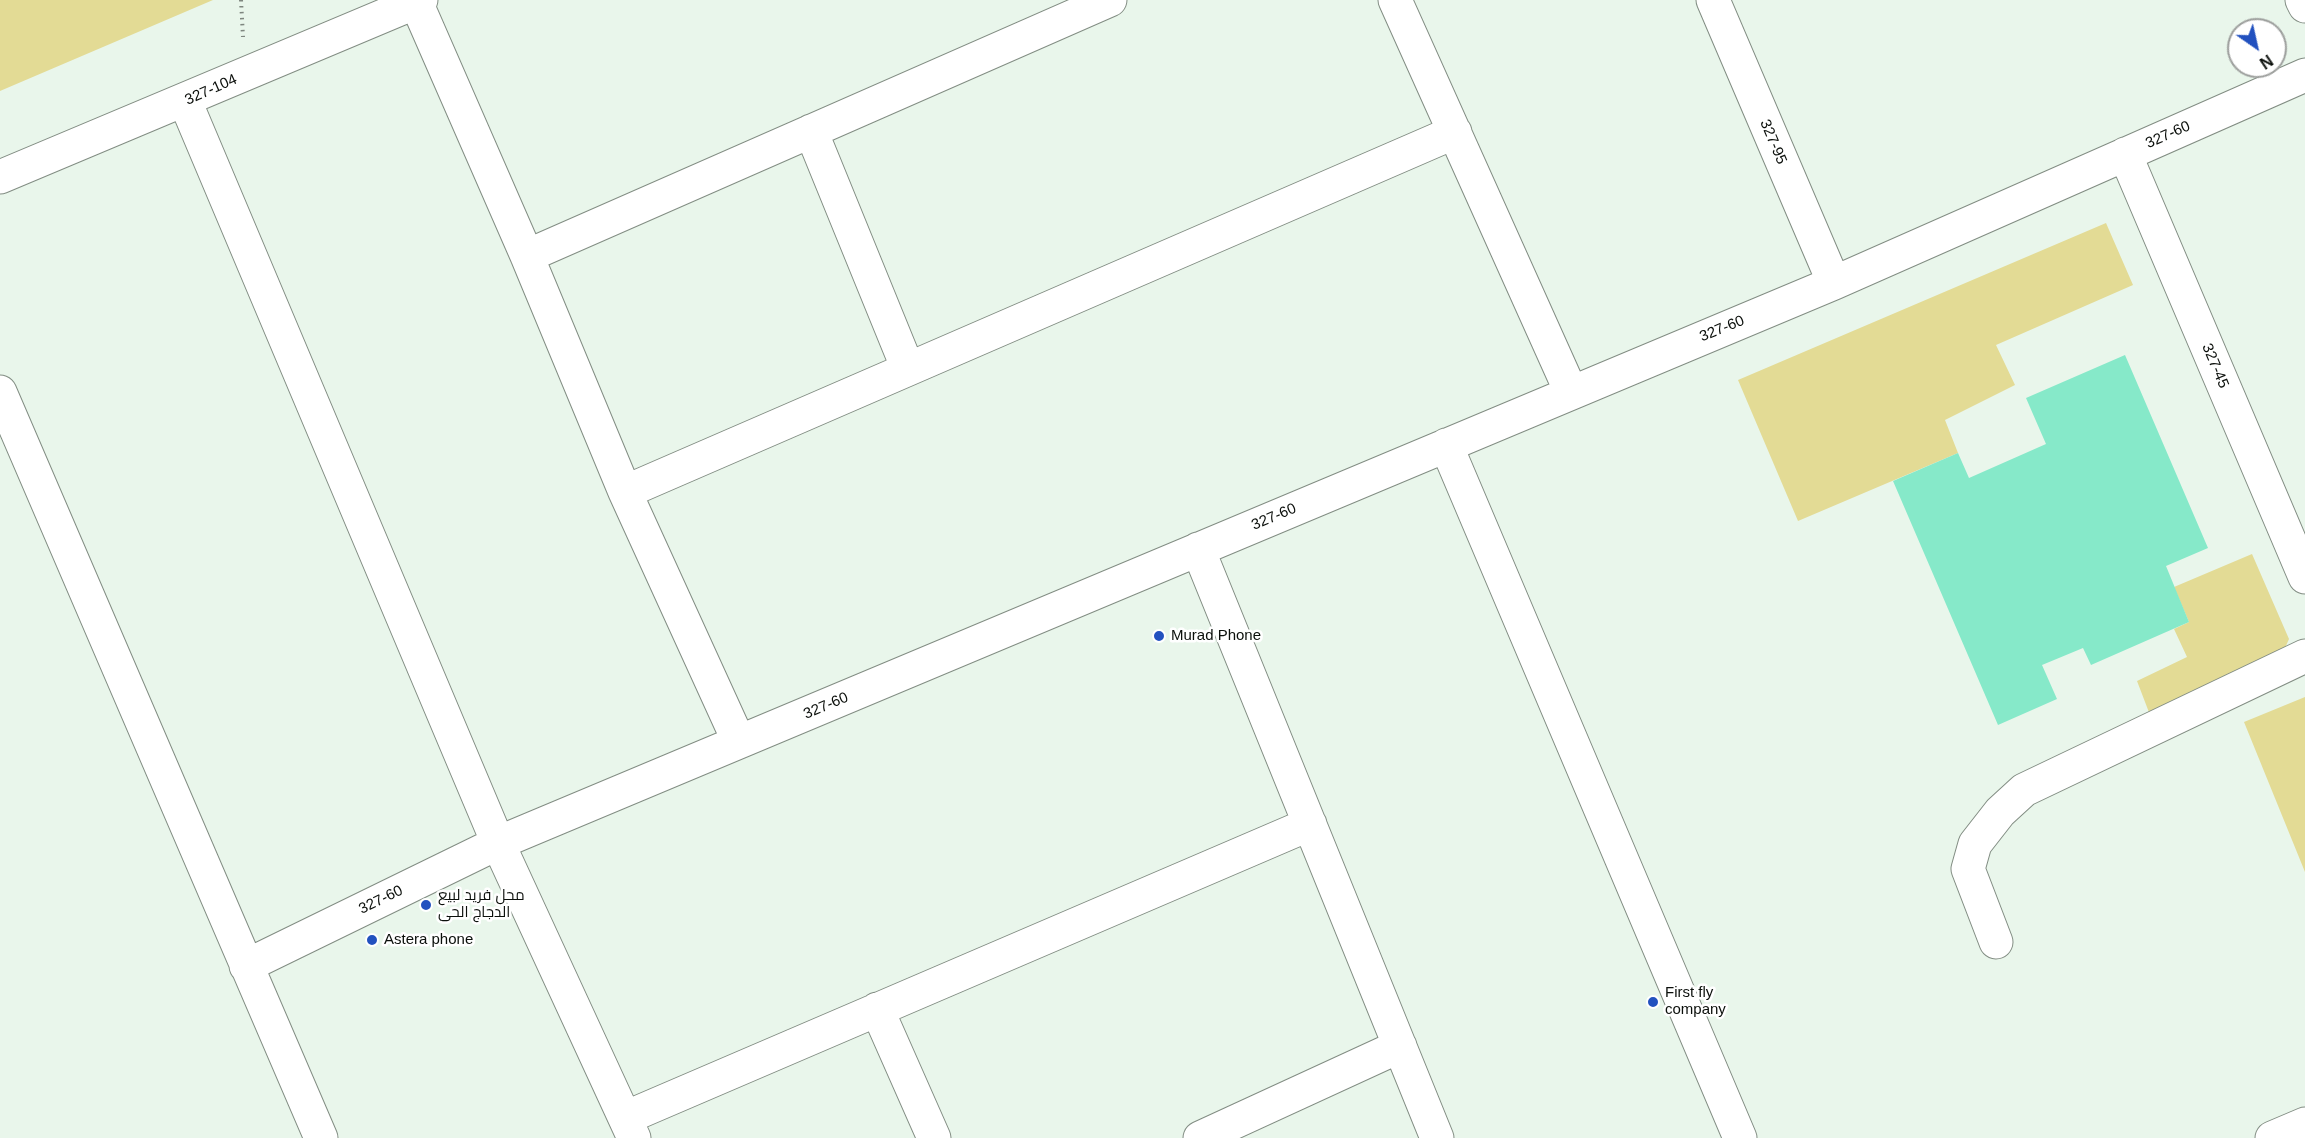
<!DOCTYPE html>
<html>
<head>
<meta charset="utf-8">
<style>
	body { margin:0 }
	#map { position:relative; width:2305px; height:1138px; overflow:hidden; background:#e9f6eb; font-family:Arial,sans-serif }
	canvas { display:block }
	.north { position:absolute; left:2227px; top:18px; width:60px; height:60px; box-sizing:border-box; background:#fff; border:2px solid #9d9f9d; border-radius:50%; rotate:146deg; font-size:16px; font-weight:700; line-height:24px; text-align:center; color:#0b0f0b }
	.north::after { content:''; display:block; margin:auto; width:21px; height:27px; background:#2251bf; clip-path:polygon(50% 0,100% 100%,50% 72%,0 100%) }
</style>
</head>
<body>
<div id="map">
<canvas width="2305" height="1138"></canvas>
<div class="north">N</div>
</div>
<script>
const ctx = document.querySelector('canvas').getContext('2d');
ctx.lineJoin = 'round';
function fillPath(path, color) { ctx.fillStyle = color; ctx.fill(path, 'evenodd'); }
const poly = rows => new Path2D(rows.map(r => 'M' + r).join(''));
function trace(path, color, width, dash) { ctx.strokeStyle = color; ctx.lineWidth = width; ctx.lineCap = dash ? 'butt' : 'round'; ctx.setLineDash(dash || []); ctx.stroke(path); }
function label(font, color, halo, rows, align = 'center') {
  ctx.font = font + ' Arial,Cairo,sans-serif'; ctx.lineWidth = 5; ctx.setLineDash([]); ctx.textBaseline = 'middle'; ctx.strokeStyle = halo; ctx.fillStyle = color; for (const [text, x, y, turn = 0] of rows) {
    ctx.save(); ctx.translate(x, y); ctx.rotate((+turn || 0) * Math.PI / 180); ctx.textAlign = isNaN(turn) ? turn : align; if (halo) ctx.strokeText(text, 0, 0); ctx.fillText(text, 0, 0); ctx.restore();
  }
}
fillPath(poly([
	[0,0,213,0,0,91],
	[2106,223,2133,285,1996,345,2015,385,1945,420,1958,453,1798,521,1738,380],
	[2252,554,2289,639,2281,657,2150,715,2137,681,2187,657,2174,629,2189,622,2174,587],
	[2305,697,2305,872,2244,722]
]), '#e3db95');
fillPath(poly([
	[2125,355,2208,548,2166,566,2189,622,2091,665,2083,648,2042,665,2057,699,1998,725,1893,481,1958,453,1969,478,2046,444,2026,398]
]), '#86e9c9');
const minor = poly([
	[1395,0,1571,392],
	[1713,0,1834,283],
	[2302,0,2305,6],
	[416,2,527,256,625,492,739,742],
	[185,101,498,843,634,1138],
	[811,131,908,369],
	[2125,154,2305,577],
	[0,177,421,0],
	[527,256,1110,0],
	[0,392,321,1138],
	[1446,445,1740,1138],
	[625,492,1455,132],
	[1198,549,1437,1138],
	[1996,942,1968,869,1975,844,2000,812,2024,790,2305,656],
	[246,966,498,843,1834,283,2305,75],
	[877,1009,934,1138],
	[625,1118,1310,824],
	[1200,1138,1400,1046],
	[2272,1138,2305,1124]
]);
trace(minor, '#828d83', 35);
trace(poly([
	[241,0,243,37]
]), '#7e867f', 4, [1.5, 4.5]);
trace(minor, '#fff', 33);
for (const [x, y, r, color] of [
	[1159,636,6,"#2251bf"],
	[426,905,6,"#2251bf"],
	[372,940,6,"#2251bf"],
	[1653,1002,6,"#2251bf"]
]) { const dot = new Path2D(); dot.arc(x, y, r, 0, 2 * Math.PI); ctx.fillStyle = color; ctx.fill(dot); trace(dot, '#fff', 2); }
label('15px', '#0b0f0b', '#fff', [
	["327-104",211,90,-24],
	["327-60",2168,135,-24],
	["327-95",1773,142,67],
	["327-60",1722,329,-22],
	["327-45",2215,366,67],
	["327-60",1274,517,-23],
	["327-60",826,706,-23],
	["327-60",381,900,-26]
]);
label('15px', '#0b0f0b', '#fff', [
	["Murad Phone",1171,636],
	["محل فريد لبيع",438,896],
	["الدجاج الحى",438,913],
	["Astera phone",384,940],
	["First fly",1665,993],
	["company",1665,1010]
], 'left');
</script>
</body>
</html>
